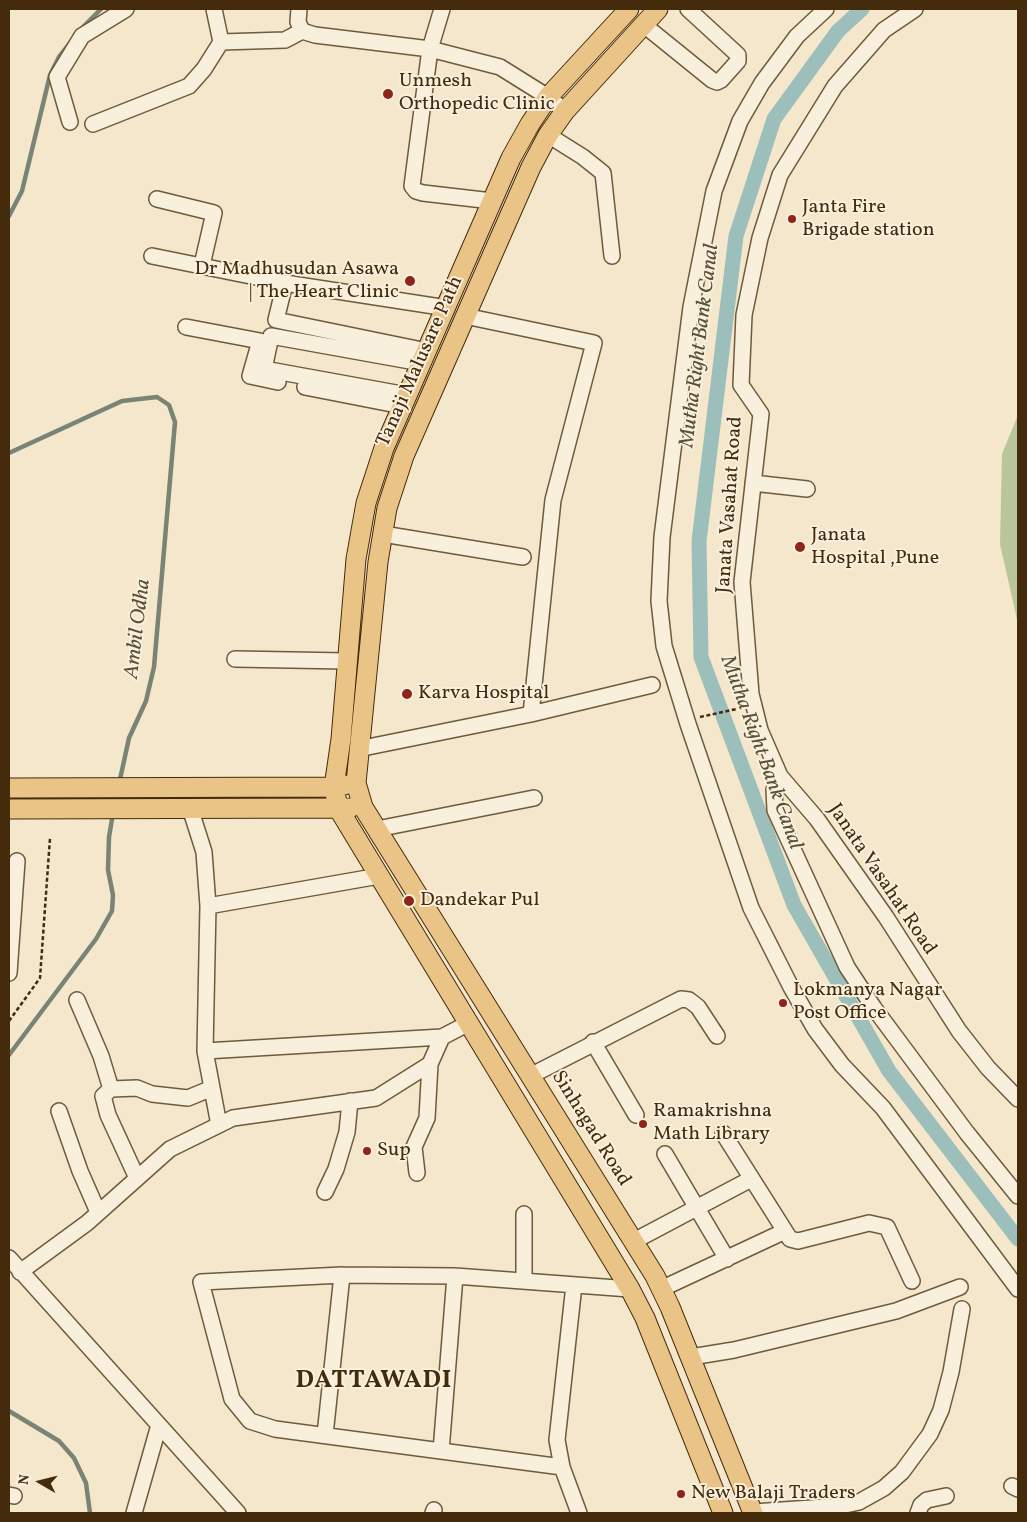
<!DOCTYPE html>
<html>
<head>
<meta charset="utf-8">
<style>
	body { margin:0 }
	#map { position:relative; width:1027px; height:1522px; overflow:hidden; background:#f4e7cb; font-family:Vollkorn,serif }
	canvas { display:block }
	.frame { position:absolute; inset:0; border:10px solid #442b0c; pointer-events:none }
	.north { position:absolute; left:15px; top:1457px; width:50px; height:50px; -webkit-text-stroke:4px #f8efdd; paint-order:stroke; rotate:278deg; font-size:14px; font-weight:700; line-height:20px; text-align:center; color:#442b0c }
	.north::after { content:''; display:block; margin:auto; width:18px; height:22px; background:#442b0c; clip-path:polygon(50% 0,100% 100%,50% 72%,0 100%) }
</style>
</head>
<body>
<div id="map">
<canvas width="1027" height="1522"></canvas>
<div class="frame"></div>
<div class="north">N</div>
</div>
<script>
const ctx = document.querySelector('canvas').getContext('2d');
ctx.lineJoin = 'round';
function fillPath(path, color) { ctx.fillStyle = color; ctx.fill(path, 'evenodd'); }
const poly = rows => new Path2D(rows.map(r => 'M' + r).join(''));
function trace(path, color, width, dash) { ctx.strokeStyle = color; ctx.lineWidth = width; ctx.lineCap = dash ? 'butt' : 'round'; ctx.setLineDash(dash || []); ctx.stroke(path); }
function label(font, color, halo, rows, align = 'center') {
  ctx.font = font + ' Vollkorn,serif'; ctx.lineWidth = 4; ctx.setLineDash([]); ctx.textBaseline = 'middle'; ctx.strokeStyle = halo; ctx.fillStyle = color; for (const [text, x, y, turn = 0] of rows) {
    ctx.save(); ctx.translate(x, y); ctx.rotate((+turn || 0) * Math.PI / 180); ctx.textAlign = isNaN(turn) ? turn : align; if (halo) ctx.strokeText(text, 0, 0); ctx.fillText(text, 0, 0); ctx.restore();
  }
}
fillPath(poly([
	[1018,415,1018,624,1000,544,1002,454]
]), '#b9c699');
trace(poly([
	[81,29,101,9],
	[9,216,22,191,50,75,59,57,70,43],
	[9,453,122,401,157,397,169,405,175,422,154,667,146,701,129,738,119,784],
	[9,1055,96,939,112,911,113,895,108,870,109,837,113,813],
	[9,1411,59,1441,74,1458,86,1483,90,1513]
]), '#798476', 4.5);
trace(poly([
	[862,9,838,31,774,119,736,236,699,541,701,657,794,905,889,1071,1018,1239]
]), '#9cbfbc', 15);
const minor = poly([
	[214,9,221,42,285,40,302,31],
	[299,9,298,22,302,31,315,35,430,49,500,67,548,97,565,111],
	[442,9,430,49,412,186,416,191,423,193,492,201],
	[826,9,797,36,762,83,740,121,714,191,691,307,662,537,659,601,664,646,688,724,751,908,791,987,815,1029,842,1065,883,1108,1018,1289],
	[915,9,884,30,835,86,780,175,760,238,744,315,741,385,761,414,742,582,751,694,760,730,780,776,817,819,886,917,959,1031,988,1068,1018,1099],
	[644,25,712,80,717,82,721,80,738,61,738,55,688,9],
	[70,122,57,77,82,36,126,9],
	[93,124,189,86,204,69,221,42],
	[548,135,583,157,603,173,612,256],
	[157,199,214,213,202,265],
	[152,256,285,283,447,308],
	[285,283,276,320,427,351],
	[465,316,594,343,553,500,531,714],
	[186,327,260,341,250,376,278,382],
	[305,387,402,406],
	[407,395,264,369,271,336,421,363],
	[753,483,807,489],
	[383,534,523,557],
	[235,659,346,661],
	[358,749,531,714,652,685],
	[780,776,774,790,775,810,847,967,874,1008,967,1133,1018,1196],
	[190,808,204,852,208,906,205,1051,219,1125],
	[377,829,534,798],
	[208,906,379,876],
	[9,973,17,861],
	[77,1000,101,1056,111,1089,137,1088,152,1094,188,1098,212,1088],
	[593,1042,636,1115],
	[205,1051,442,1037,469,1023],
	[530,1076,681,999,689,1000,698,1007,717,1036],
	[111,1089,103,1096,108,1115,137,1178],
	[59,1111,80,1171,98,1212],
	[723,1133,790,1239,798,1241,869,1223,887,1227,912,1281],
	[665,1154,727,1259],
	[417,1173,414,1147,427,1118,430,1064],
	[325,1192,336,1169,347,1132,350,1101],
	[634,1241,751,1179],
	[9,1258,238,1513],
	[20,1272,87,1223,170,1149,233,1118,376,1098,430,1064,442,1037],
	[524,1281,524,1214],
	[574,1285,557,1440,562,1467,579,1513],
	[661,1289,783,1232],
	[691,1357,734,1350,896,1311,960,1287],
	[325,1435,342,1275],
	[441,1451,455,1276],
	[562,1467,275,1429,250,1421,232,1399,201,1282,342,1275,455,1276,630,1289],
	[1012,1486,1018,1489],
	[9,1495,14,1496],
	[753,1512,841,1506,859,1502,884,1488,902,1472,930,1434,941,1410,951,1372,962,1309],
	[134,1513,159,1425],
	[433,1513,434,1510],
	[918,1513,921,1505,927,1500,946,1496]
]);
const major = poly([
	[629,9,548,97,530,124,511,158,384,448,366,503,356,559,341,739,334,787,338,808,630,1289,645,1318,723,1513],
	[658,9,565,111,548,135,531,167,404,456,387,508,378,562,356,783,363,807,655,1276,670,1307,753,1513],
	[9,788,334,787,345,785],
	[9,809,350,808]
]);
trace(minor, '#705a3c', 18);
trace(major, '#442b0c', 21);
trace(poly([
	[700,717,741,708],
	[9,1021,40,978,50,838]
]), '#442b0c', 2.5, [4, 2.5]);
trace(minor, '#f8efdd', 15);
trace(major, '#eac486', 19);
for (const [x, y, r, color] of [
	[388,94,6,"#8f2418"],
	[792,219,5,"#8f2418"],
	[410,281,6,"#8f2418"],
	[800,547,6,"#8f2418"],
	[407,694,6,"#8f2418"],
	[409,901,6,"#8f2418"],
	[783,1003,5,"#8f2418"],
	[643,1124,5,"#8f2418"],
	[367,1151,5,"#8f2418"],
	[681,1494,5,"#8f2418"]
]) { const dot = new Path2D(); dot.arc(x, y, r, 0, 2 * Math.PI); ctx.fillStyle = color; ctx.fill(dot); trace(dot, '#f8efdd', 2); }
label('20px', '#442b0c', '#f8efdd', [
	["Unmesh",399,82],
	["Orthopedic Clinic",399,105],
	["Janta Fire",802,208],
	["Brigade station",802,231],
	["Dr Madhusudan Asawa",399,270,"right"],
	["| The Heart Clinic",399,293,"right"],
	["Janata",811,536],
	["Hospital ,Pune",811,559],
	["Karva Hospital",418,694],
	["Dandekar Pul",420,901],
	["Lokmanya Nagar",793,991],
	["Post Office",793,1014],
	["Ramakrishna",653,1112],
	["Math Library",653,1135],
	["Sup",377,1151],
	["New Balaji Traders",691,1494]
], 'left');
label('20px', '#442b0c', '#f8efdd', [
	["Tanaji Malusare Path",421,362,-66],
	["Janata Vasahat Road",731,505,-86],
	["Janata Vasahat Road",881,880,56],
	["Sinhagad Road",590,1129,58]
]);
label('italic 21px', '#5a5038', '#f8efdd', [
	["Mutha Right Bank Canal",701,346,-83],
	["Ambil Odha",139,629,-83],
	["Mutha Right Bank Canal",760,753,70]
]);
ctx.letterSpacing = '1px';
label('bold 25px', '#442b0c', '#f8efdd', [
	["DATTAWADI",374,1382]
]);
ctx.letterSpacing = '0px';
</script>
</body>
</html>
